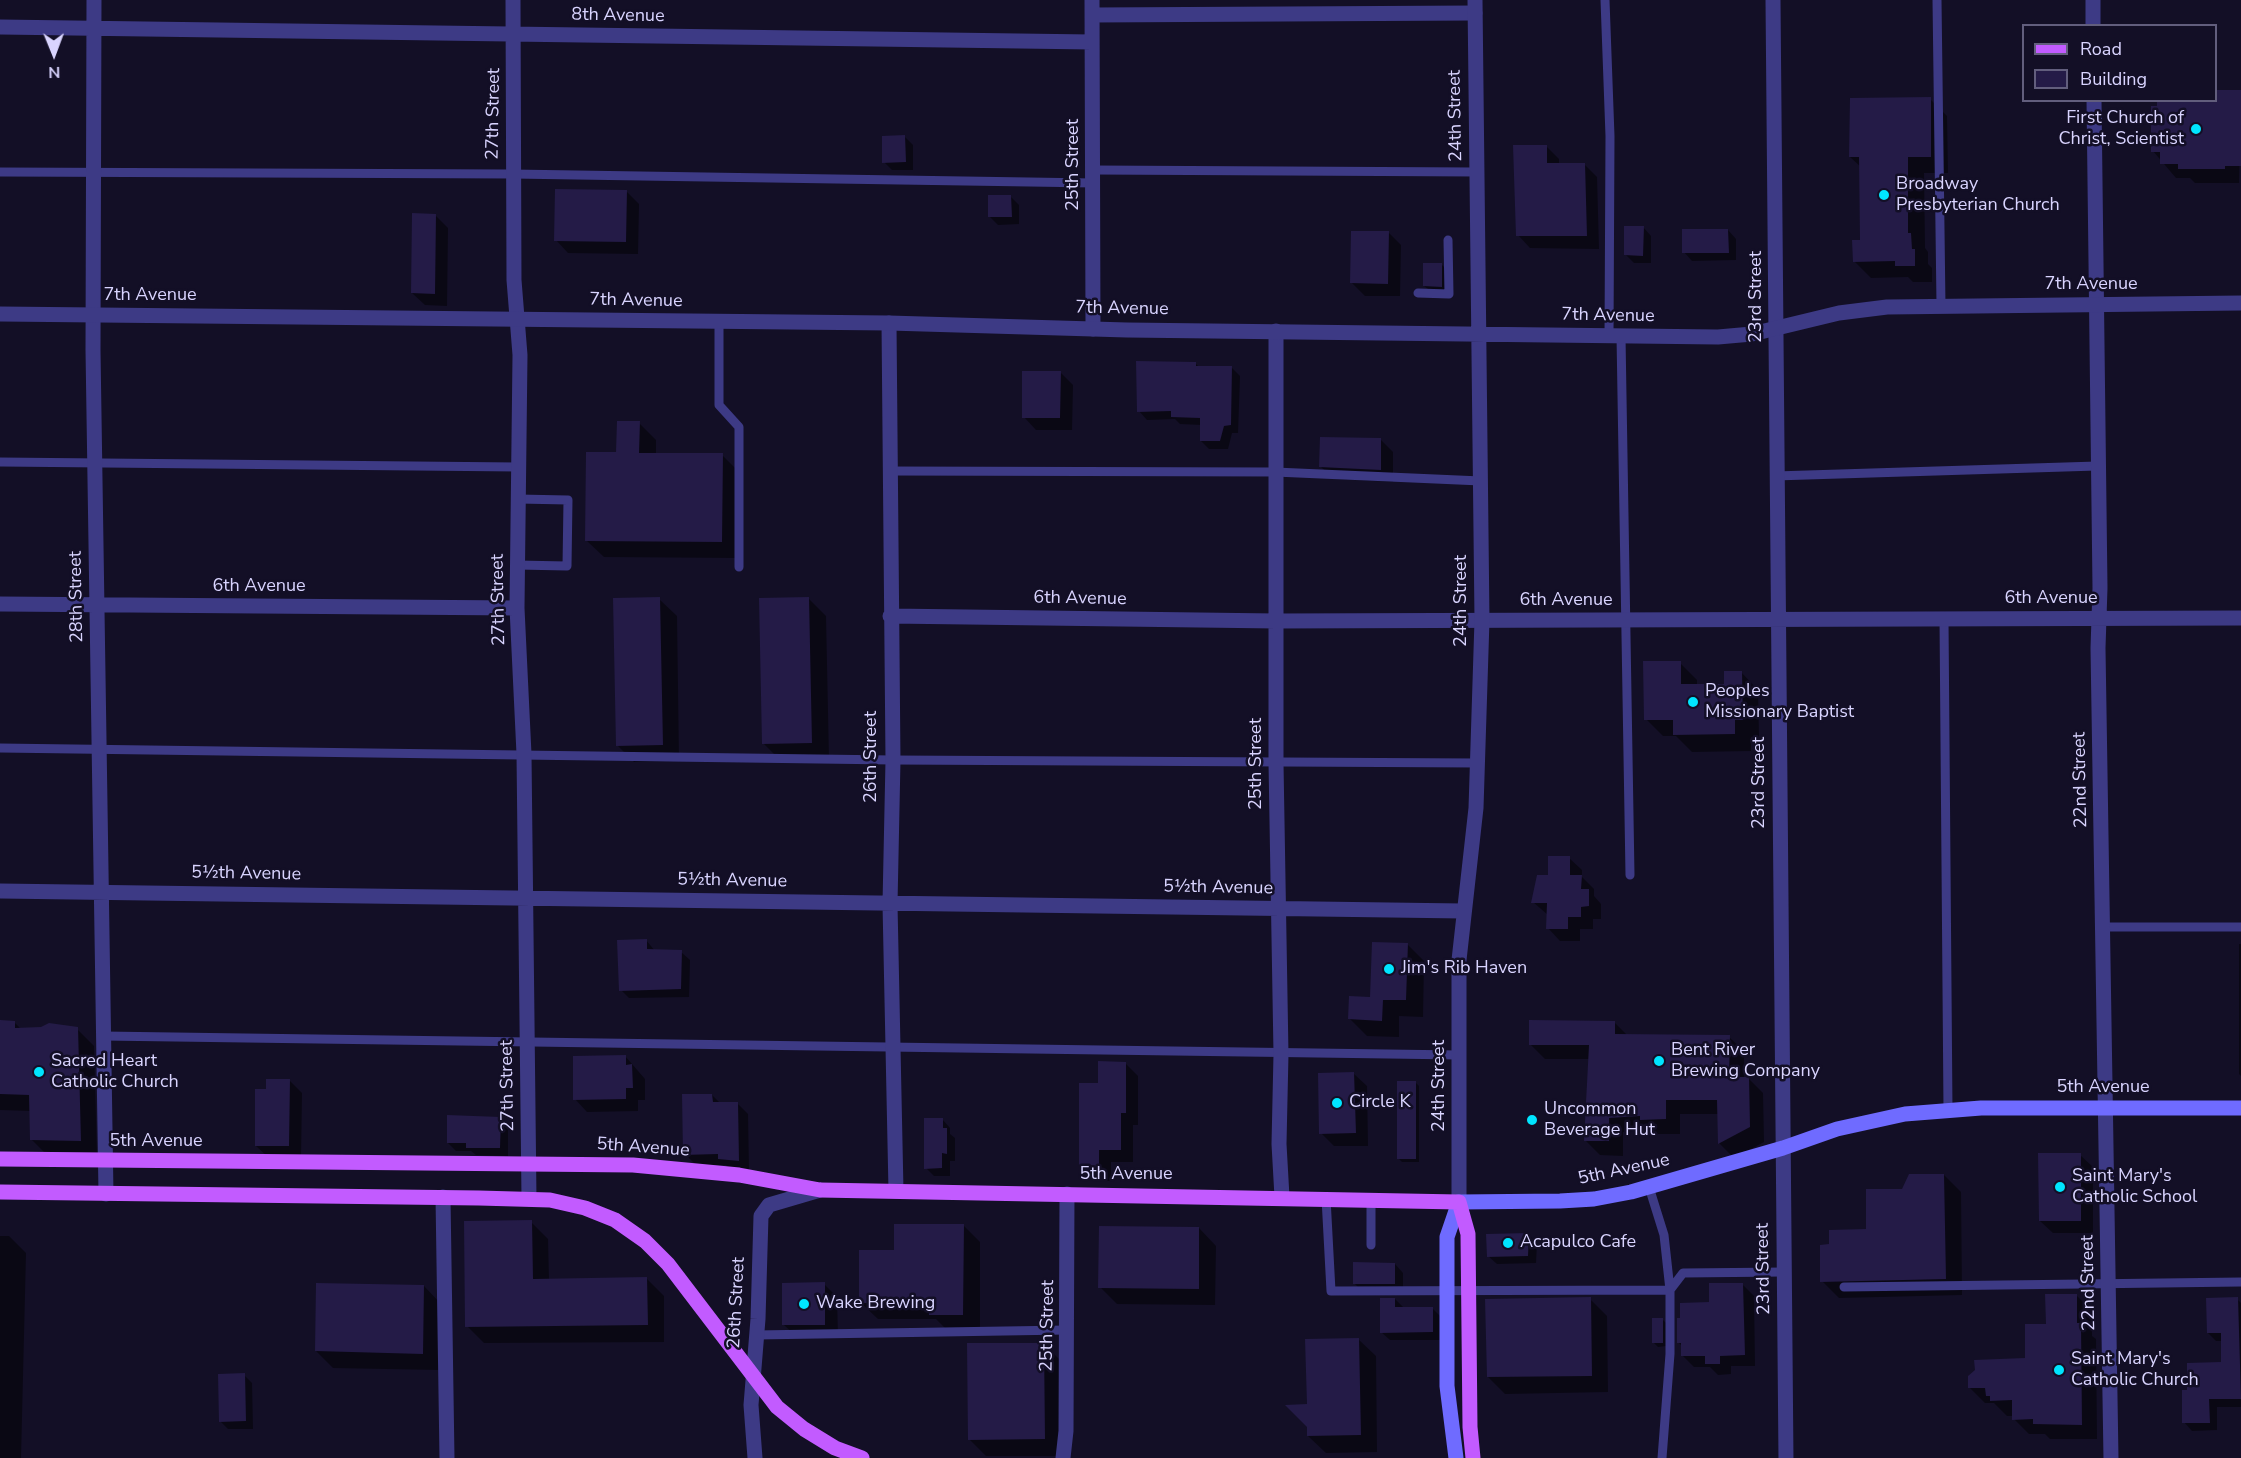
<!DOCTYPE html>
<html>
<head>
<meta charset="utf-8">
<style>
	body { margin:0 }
	#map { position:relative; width:2241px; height:1458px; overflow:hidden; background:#130f26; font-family:"Nunito Sans",sans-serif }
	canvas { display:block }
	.legend { position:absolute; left:2022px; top:24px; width:195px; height:78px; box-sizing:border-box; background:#130f26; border:2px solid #625e7d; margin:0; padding:8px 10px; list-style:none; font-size:18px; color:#d9d4ff }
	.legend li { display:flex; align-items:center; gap:12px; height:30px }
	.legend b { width:30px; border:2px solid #625e7d }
	.north { position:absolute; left:24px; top:24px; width:60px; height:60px; -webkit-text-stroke:4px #130f26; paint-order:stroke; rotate:179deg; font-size:16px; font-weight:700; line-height:24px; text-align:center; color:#d9d4ff }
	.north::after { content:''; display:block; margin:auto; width:21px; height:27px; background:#d9d4ff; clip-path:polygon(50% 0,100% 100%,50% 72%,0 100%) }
</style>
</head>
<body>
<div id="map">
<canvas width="2241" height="1458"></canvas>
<ul class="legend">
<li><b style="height:8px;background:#c25bff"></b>Road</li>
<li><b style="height:16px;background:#241b47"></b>Building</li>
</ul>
<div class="north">N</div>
</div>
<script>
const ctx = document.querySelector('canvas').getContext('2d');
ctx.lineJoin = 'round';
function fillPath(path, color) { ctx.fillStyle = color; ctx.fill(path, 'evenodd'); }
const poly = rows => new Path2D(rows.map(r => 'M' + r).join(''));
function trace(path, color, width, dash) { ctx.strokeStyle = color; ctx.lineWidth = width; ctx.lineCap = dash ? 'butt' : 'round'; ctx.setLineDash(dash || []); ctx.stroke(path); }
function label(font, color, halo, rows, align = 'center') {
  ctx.font = font + ' "Nunito Sans",sans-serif'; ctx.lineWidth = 5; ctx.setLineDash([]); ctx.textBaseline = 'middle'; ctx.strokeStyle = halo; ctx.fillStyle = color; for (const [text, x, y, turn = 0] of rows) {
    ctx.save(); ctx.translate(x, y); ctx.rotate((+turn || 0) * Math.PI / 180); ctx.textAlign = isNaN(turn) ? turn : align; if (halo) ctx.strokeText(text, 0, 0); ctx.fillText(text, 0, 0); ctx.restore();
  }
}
fillPath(poly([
	[2241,91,2239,183,2195,183,2190,178,2176,178,2153,151,2216,100,2216,92],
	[1930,99,1947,116,1948,173,1924,173,1925,248,1928,252,1928,264,1932,268,1932,282,1913,282,1908,277,1871,278,1854,261,1862,241,1861,167,1850,157],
	[905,137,913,145,913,170,892,170,884,162],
	[1546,146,1559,159,1559,164,1584,164,1597,177,1599,249,1530,248,1518,235],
	[626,191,639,204,638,254,568,253,556,240],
	[1011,197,1019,205,1019,224,998,225,990,217],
	[436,216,448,228,447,306,425,305,412,293],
	[1643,227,1651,236,1651,263,1634,263,1626,255],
	[1728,230,1736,239,1736,260,1692,261,1684,252],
	[1388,232,1401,245,1400,296,1365,296,1352,283],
	[1441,264,1445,268,1445,290,1428,289,1424,286],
	[1196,364,1200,368,1231,367,1240,376,1238,433,1232,433,1228,449,1209,449,1201,441,1202,425,1180,424,1175,419,1147,420,1139,411],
	[1060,372,1073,385,1072,430,1036,430,1024,417],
	[639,423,656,440,656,454,722,455,739,472,739,558,604,557,587,541,617,454],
	[1381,440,1393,452,1393,482,1334,479,1321,467],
	[659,599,677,616,679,761,634,762,617,745],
	[809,599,826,616,829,760,781,761,764,744],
	[1680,663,1697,680,1697,686,1725,686,1741,672,1758,690,1759,737,1751,737,1751,751,1692,752,1676,736,1663,736,1646,719],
	[1569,858,1582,870,1582,877,1594,889,1594,896,1601,904,1601,919,1593,919,1593,929,1580,929,1580,941,1560,941,1548,928,1548,915,1533,902,1549,876],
	[646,940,655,951,681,952,690,960,689,997,629,998,621,990],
	[1407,944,1424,961,1423,1017,1399,1016,1399,1037,1367,1036,1350,1019,1372,998],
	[2239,944,2241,944,2241,1076,2239,1074],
	[0,1022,14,1022,21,1029,77,1029,94,1046,97,1157,49,1157,32,1140,31,1111,0,1110],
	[1615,1023,1628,1036,1729,1037,1744,1051,1744,1079,1748,1078,1763,1093,1764,1142,1734,1158,1719,1143,1719,1114,1680,1114,1680,1134,1656,1134,1653,1130,1623,1132,1623,1156,1600,1155,1586,1141,1589,1059,1545,1059,1530,1044],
	[625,1056,645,1079,645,1100,638,1100,638,1111,587,1112,575,1099],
	[1125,1063,1138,1076,1138,1125,1133,1125,1133,1162,1111,1162,1111,1181,1093,1181,1080,1168,1099,1084],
	[1354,1074,1367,1086,1368,1146,1334,1146,1321,1133],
	[289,1080,302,1093,301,1158,269,1158,256,1146],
	[1415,1082,1419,1086,1419,1162,1402,1162,1398,1158],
	[712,1095,720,1103,737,1103,748,1114,749,1171,730,1169,726,1165,696,1165,685,1154],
	[500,1118,508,1126,508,1156,476,1155,471,1151,456,1151,448,1143],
	[942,1119,950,1128,950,1134,955,1138,955,1161,950,1161,950,1176,934,1176,926,1168],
	[2080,1155,2093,1167,2093,1233,2053,1233,2040,1221],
	[1944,1175,1961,1192,1962,1295,1839,1298,1822,1281,1831,1246,1868,1231,1903,1190],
	[531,1222,548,1239,549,1280,647,1279,664,1296,664,1342,484,1343,467,1326],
	[963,1225,980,1242,980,1331,948,1331,936,1319,878,1319,860,1302,895,1251],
	[1199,1228,1216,1246,1215,1305,1117,1304,1100,1287],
	[1529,1235,1537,1243,1536,1263,1497,1264,1488,1256],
	[0,1236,9,1236,26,1253,21,1458,0,1458],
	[1395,1264,1403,1273,1403,1292,1363,1292,1354,1283],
	[824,1284,837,1297,838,1337,797,1337,784,1325],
	[1742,1284,1754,1296,1755,1366,1731,1366,1731,1374,1718,1375,1710,1367,1694,1367,1683,1356,1683,1347,1678,1342],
	[424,1286,441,1304,440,1370,333,1368,316,1351],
	[2076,1295,2092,1311,2092,1336,2096,1339,2097,1439,2050,1439,2045,1434,2029,1434,2014,1419,2014,1416,2007,1416,1994,1403,1985,1403,1970,1388,2027,1360,2047,1326],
	[1395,1299,1403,1307,1432,1308,1441,1317,1441,1340,1390,1340,1381,1332],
	[1590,1299,1607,1316,1608,1392,1505,1394,1488,1377],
	[2237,1299,2241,1303,2241,1407,2217,1407,2217,1430,2192,1431,2184,1422,2189,1392,2223,1364,2222,1341,2216,1341,2208,1333],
	[1663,1320,1666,1323,1666,1346,1658,1347,1654,1343],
	[1358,1339,1376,1356,1377,1452,1326,1453,1308,1436,1308,1406],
	[1044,1344,1061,1361,1062,1456,986,1456,969,1439],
	[244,1375,252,1383,253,1429,228,1429,220,1421]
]), '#0007');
fillPath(poly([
	[2216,90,2241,90,2241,166,2225,166,2225,169,2178,169,2178,164,2160,164,2160,152,2151,152,2151,106,2157,106,2157,100,2216,100],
	[1931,97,1931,157,1908,157,1908,233,1911,233,1912,249,1915,249,1915,266,1895,266,1895,261,1853,262,1852,240,1860,240,1859,157,1849,157,1850,98],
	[905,135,906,162,882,163,882,136],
	[1513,145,1547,145,1547,163,1585,163,1587,236,1516,236],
	[555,189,627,190,626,242,554,241],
	[988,195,1011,195,1012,217,988,217],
	[412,213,436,214,435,294,411,293],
	[1624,226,1644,226,1643,256,1624,255],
	[1682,229,1728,229,1729,253,1682,253],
	[1351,231,1389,231,1388,284,1350,283],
	[1423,263,1442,263,1442,287,1423,286],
	[1136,361,1196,362,1196,366,1232,366,1231,425,1224,426,1220,441,1200,441,1200,418,1171,417,1171,411,1137,412],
	[1022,371,1061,371,1060,418,1022,418],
	[617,421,640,421,639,453,723,453,722,542,585,541,586,452,616,452],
	[1320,437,1381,438,1381,470,1319,467],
	[660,597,663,745,616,746,613,598],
	[809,597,812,743,762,744,759,598],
	[1643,661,1681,661,1681,684,1724,684,1724,671,1742,671,1743,720,1735,720,1735,734,1673,735,1673,720,1644,720],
	[1548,856,1570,856,1570,875,1582,875,1581,889,1589,889,1589,906,1581,907,1581,917,1568,917,1568,929,1546,929,1547,903,1531,903,1537,875,1548,875],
	[647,939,647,949,682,950,681,989,619,991,617,940],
	[1372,942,1408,943,1406,1000,1383,1000,1382,1021,1348,1019,1349,996,1370,997],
	[0,1020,15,1021,15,1028,41,1027,49,1023,78,1027,81,1141,30,1140,29,1095,0,1094],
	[1529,1020,1615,1021,1615,1034,1730,1035,1729,1077,1749,1077,1750,1127,1718,1144,1717,1100,1666,1100,1666,1119,1640,1120,1640,1116,1609,1118,1609,1141,1584,1141,1589,1045,1529,1045],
	[626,1055,626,1065,632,1064,633,1088,626,1088,626,1099,573,1100,573,1056],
	[1098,1061,1126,1062,1126,1113,1121,1113,1121,1150,1099,1150,1099,1169,1079,1169,1079,1083,1098,1083],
	[1354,1072,1356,1133,1319,1134,1318,1073],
	[266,1079,290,1079,289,1146,255,1146,255,1089,266,1089],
	[1397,1081,1416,1081,1416,1159,1397,1159],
	[682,1094,712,1094,713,1102,738,1102,739,1161,718,1159,718,1154,683,1155],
	[447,1115,501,1117,500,1148,466,1148,466,1143,447,1143],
	[924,1118,943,1118,943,1128,947,1128,947,1154,942,1153,942,1168,924,1169],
	[2038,1153,2081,1153,2081,1221,2039,1221],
	[1909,1174,1944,1174,1946,1279,1820,1282,1820,1245,1829,1244,1829,1230,1866,1229,1866,1189,1902,1189],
	[532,1220,533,1279,647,1277,648,1325,465,1327,464,1221],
	[894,1224,964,1224,963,1315,929,1315,929,1303,859,1303,859,1250,894,1250],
	[1099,1226,1199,1227,1199,1289,1098,1288],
	[1529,1233,1528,1256,1487,1257,1486,1234],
	[1353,1262,1395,1263,1395,1284,1353,1284],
	[825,1282,825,1325,782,1325,782,1283],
	[316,1283,424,1285,423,1354,315,1351],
	[1709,1283,1743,1283,1745,1355,1720,1356,1720,1364,1705,1364,1705,1356,1681,1356,1681,1343,1677,1343,1677,1318,1680,1318,1680,1303,1709,1302],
	[2045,1294,2077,1294,2077,1323,2081,1323,2082,1425,2033,1424,2033,1419,2012,1420,2012,1400,1990,1401,1990,1396,1986,1396,1985,1388,1968,1388,1968,1376,1975,1370,1974,1360,2025,1358,2025,1324,2046,1324],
	[1591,1297,1592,1376,1487,1377,1485,1299],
	[2238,1297,2241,1399,2209,1399,2210,1423,2182,1423,2182,1390,2187,1390,2187,1363,2221,1362,2221,1333,2207,1333,2206,1298],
	[1380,1298,1395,1298,1395,1307,1433,1307,1433,1332,1380,1333],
	[1652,1318,1663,1318,1663,1343,1652,1343],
	[1359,1338,1361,1435,1307,1436,1307,1427,1285,1405,1307,1404,1305,1339],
	[967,1343,1044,1343,1045,1439,968,1440],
	[245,1373,246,1421,219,1422,218,1374]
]), '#241b47');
trace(poly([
	[1605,0,1610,136,1609,336],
	[1937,0,1941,305],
	[1094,170,1476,172],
	[0,172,512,174,1094,183],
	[1418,293,1449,294,1448,240],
	[719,321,719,405,739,427,739,567],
	[1621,336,1630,875],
	[0,462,518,467],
	[890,471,1275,472,1481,481],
	[1775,476,2097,466],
	[517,565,567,566,568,500,518,499],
	[1944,619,1948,1110],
	[0,748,893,760,1478,763],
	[2103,927,2241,927],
	[103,1036,1459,1055],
	[1326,1198,1331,1291,1670,1290,1664,1235,1649,1187],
	[1371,1199,1371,1245],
	[1844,1287,2241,1282],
	[756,1335,1067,1330],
	[1662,1458,1670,1354,1670,1290,1683,1273,1784,1272]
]), '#3d3a85', 9);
trace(poly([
	[94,0,93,350,106,1194],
	[513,0,514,280,520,355,517,608,524,754,529,1199],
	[1092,0,1093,329],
	[1773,0,1786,1458],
	[2093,0,2093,26],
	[1092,15,1475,13],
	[0,27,1092,42],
	[2094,100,2100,588,2098,648,2111,1458],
	[889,323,893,760,890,904,896,1191],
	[1276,331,1276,763,1281,1054,1279,1144,1282,1197],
	[0,604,517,608],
	[890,616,1276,621,2241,618],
	[0,891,1463,911],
	[443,1197,447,1458],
	[755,1458,751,1405,758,1319,761,1216,769,1205,820,1190],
	[1063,1458,1066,1431,1067,1194]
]), '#3d3a85', 15);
trace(poly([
	[0,314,889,323,1127,330,1718,337,1752,334,1839,313,1887,307,2241,303],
	[1459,1202,1459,960,1476,808,1482,620,1475,0]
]), '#3d3a85', 15);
trace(poly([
	[1456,1458,1447,1386,1447,1237,1459,1202,1560,1201,1594,1199,1631,1192,1783,1148,1837,1129,1905,1114,1981,1108,2241,1108]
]), '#6f6bff', 15);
trace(poly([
	[0,1159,633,1165,739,1175,820,1190,1459,1202,1468,1234,1470,1427,1473,1458],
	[0,1192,479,1198,550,1200,585,1208,615,1220,645,1241,668,1264,777,1407,804,1429,835,1448,862,1458]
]), '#c25bff', 15);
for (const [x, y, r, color] of [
	[2196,129,6,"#00e5ff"],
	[1884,195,6,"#00e5ff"],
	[1693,702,6,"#00e5ff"],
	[1389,969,6,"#00e5ff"],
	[1659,1061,6,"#00e5ff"],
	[39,1072,6,"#00e5ff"],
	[1337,1103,6,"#00e5ff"],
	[1532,1120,6,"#00e5ff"],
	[2060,1187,6,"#00e5ff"],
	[1508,1243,6,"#00e5ff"],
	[804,1304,6,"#00e5ff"],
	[2059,1370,6,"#00e5ff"]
]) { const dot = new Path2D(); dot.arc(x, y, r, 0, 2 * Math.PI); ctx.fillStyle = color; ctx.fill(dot); trace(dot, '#130f26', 2); }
label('18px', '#d9d4ff', '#130f26', [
	["8th Avenue",618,16,1],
	["27th Street",494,114,-89],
	["24th Street",1456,116,-91],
	["25th Street",1074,165,-90],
	["7th Avenue",2091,285],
	["7th Avenue",150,296],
	["23rd Street",1757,297,-90],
	["7th Avenue",636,301,1],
	["7th Avenue",1122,309,1],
	["7th Avenue",1608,316,1],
	["6th Avenue",259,587],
	["28th Street",77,597,-91],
	["6th Avenue",1080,599,1],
	["6th Avenue",2051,599],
	["27th Street",499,600,-91],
	["24th Street",1462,601,-90],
	["6th Avenue",1566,601],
	["26th Street",872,757,-90],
	["25th Street",1257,764,-90],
	["22nd Street",2081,780,-91],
	["23rd Street",1760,783,-90],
	["5½th Avenue",246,874,1],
	["5½th Avenue",732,881,1],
	["5½th Avenue",1218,888,1],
	["27th Street",508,1086,-91],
	["24th Street",1440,1086,-90],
	["5th Avenue",2103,1088],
	["5th Avenue",156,1142],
	["5th Avenue",643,1148,4],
	["5th Avenue",1624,1170,-12],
	["5th Avenue",1126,1175],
	["23rd Street",1764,1269,-91],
	["22nd Street",2089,1283,-91],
	["26th Street",737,1303,-87],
	["25th Street",1048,1326,-89]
]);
label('18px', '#d9d4ff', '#130f26', [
	["First Church of",2184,119,"right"],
	["Christ, Scientist",2184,140,"right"],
	["Broadway",1896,185],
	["Presbyterian Church",1896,206],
	["Peoples",1705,692],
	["Missionary Baptist",1705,713],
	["Jim's Rib Haven",1401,969],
	["Bent River",1671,1051],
	["Brewing Company",1671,1072],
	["Sacred Heart",51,1062],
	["Catholic Church",51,1083],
	["Circle K",1349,1103],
	["Uncommon",1544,1110],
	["Beverage Hut",1544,1131],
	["Saint Mary's",2072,1177],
	["Catholic School",2072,1198],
	["Acapulco Cafe",1520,1243],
	["Wake Brewing",816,1304],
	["Saint Mary's",2071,1360],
	["Catholic Church",2071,1381]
], 'left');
</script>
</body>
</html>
